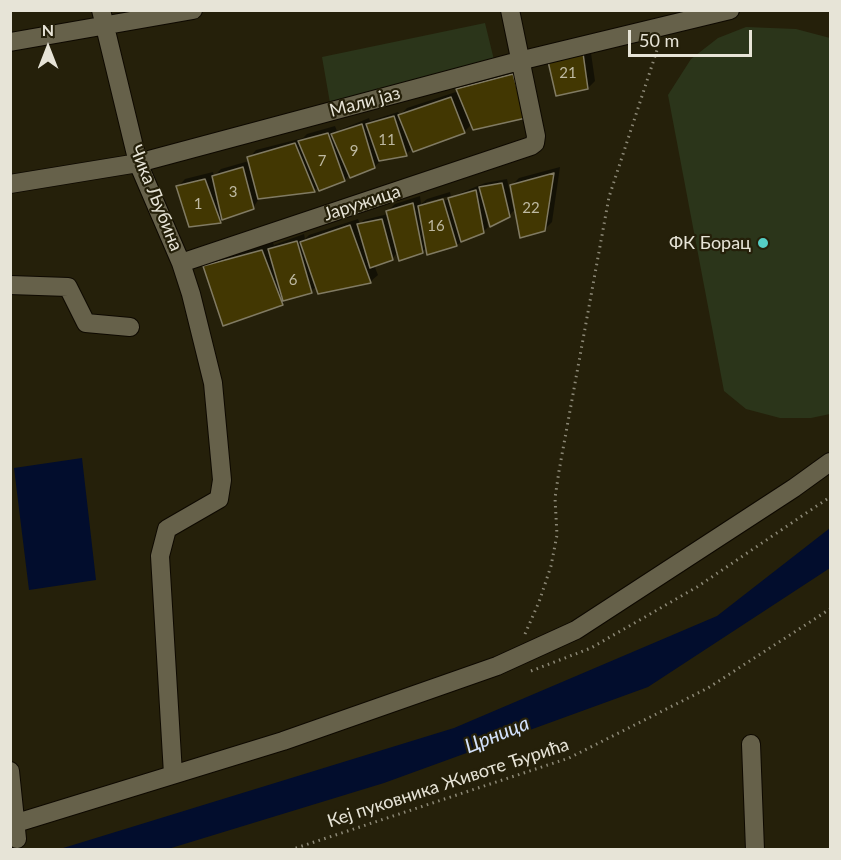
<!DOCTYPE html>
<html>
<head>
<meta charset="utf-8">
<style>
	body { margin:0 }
	#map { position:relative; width:841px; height:860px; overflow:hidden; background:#25200a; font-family:Lato,sans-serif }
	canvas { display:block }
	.frame { position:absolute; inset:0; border:12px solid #e7e4d7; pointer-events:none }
	.north { position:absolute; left:18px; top:18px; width:60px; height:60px; -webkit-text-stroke:4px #25200a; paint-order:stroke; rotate:0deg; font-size:16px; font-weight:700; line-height:24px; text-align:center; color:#e7e4d7 }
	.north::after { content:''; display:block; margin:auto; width:21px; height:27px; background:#e7e4d7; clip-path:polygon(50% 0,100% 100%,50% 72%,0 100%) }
	.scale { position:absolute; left:628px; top:30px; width:124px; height:27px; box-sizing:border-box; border:3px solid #e7e4d7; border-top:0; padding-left:8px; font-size:18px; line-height:21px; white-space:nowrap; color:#e7e4d7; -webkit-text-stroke:4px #25200a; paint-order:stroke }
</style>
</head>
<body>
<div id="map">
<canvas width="841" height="860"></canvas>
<div class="frame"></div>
<div class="north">N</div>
<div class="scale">50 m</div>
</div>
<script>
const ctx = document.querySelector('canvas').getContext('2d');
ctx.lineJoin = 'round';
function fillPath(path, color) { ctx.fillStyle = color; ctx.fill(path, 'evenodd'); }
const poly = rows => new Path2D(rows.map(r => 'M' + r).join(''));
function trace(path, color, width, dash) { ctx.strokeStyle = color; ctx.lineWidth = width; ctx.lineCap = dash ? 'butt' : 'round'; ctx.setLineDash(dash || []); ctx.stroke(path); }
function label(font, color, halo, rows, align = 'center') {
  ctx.font = font + ' Lato,sans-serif'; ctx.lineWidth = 4.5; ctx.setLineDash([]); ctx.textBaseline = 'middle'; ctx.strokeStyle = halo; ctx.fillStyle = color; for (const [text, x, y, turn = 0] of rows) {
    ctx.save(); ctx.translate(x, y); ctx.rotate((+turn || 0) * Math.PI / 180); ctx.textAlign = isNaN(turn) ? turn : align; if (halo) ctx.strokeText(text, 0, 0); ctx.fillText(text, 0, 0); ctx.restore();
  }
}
fillPath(poly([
	[485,23,494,60,330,103,322,57],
	[746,27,796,29,830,38,830,414,811,418,780,418,746,409,724,391,668,95,691,59,718,38]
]), '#2b351a');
fillPath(poly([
	[82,458,96,580,29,590,14,468],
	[830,528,830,568,648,687,384,783,168,849,60,849,454,728,717,616]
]), '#020d2d');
fillPath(poly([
	[590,46,595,81,588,88,556,50],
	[520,67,533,109,472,124,464,132,411,142,409,143,411,150,406,154,382,160,374,167,350,174,345,180,318,187,314,191,260,197,253,208,220,221,190,226,178,187,185,179,213,172,214,176,221,169,249,161,249,158,256,150,303,138,307,134,335,126,337,131,369,118,370,121,398,112,400,115,407,108,459,91,465,82],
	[560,167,552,222,544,230,516,208,509,216,486,214,488,227,483,232,456,245,427,247,422,252,398,252,392,259,374,265,378,275,370,282,317,286,311,291,288,298,283,303,224,324,204,267,214,257,272,241,274,245,304,234,305,239,309,235,358,219,360,224,364,220,388,214,388,211,395,204,420,196,421,204,427,199,450,192,451,197,485,183,507,179,513,207,515,206,512,185,519,178],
	[450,196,451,199,426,205,426,202]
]), '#0007');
const building = poly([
	[583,53,588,89,556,96,547,57,583,53],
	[513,74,526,118,473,130,456,89,513,74],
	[451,97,465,133,413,152,398,115,451,97],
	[394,116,407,156,379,161,366,124,394,116],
	[362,124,375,168,350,178,331,134,362,124],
	[328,133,345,181,319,191,298,141,328,133],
	[295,143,315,192,258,199,247,157,295,143],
	[243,167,254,209,222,220,212,176,243,167],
	[554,173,545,231,520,238,510,185,554,173],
	[205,179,221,223,189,227,176,186,205,179],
	[502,183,510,217,490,227,479,187,502,183],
	[476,190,484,233,461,242,448,198,476,190],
	[443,199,457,246,427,255,418,206,443,199],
	[413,203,423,253,399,261,386,211,413,203],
	[382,219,393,260,370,268,357,224,382,219],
	[350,225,371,283,318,294,300,242,350,225],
	[297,241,312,293,283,301,268,249,297,241],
	[262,250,283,305,223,326,203,266,262,250]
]);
fillPath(building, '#423702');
trace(building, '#817b63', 1.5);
const minor = poly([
	[101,10,138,163,181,263,191,294,213,383,222,480,219,499,167,529,160,556,173,774],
	[10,42,193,10],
	[10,184,138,163,519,61,730,10],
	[181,263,531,146,535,143,536,136,510,10],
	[10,285,68,287,86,323,130,327],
	[751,744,755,850],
	[10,771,17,839],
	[10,825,283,741,497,666,576,630,794,488,830,462]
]);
trace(minor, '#0e0900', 20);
trace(poly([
	[525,634,539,602,551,566,557,535,555,498,559,471,609,197,659,44],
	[531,671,591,648,697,587,830,497],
	[290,850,569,758,708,688,830,609]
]), '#8c8876', 3, [1.5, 4.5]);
trace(minor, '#66614a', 18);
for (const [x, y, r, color] of [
	[763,243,6,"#55cec5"]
]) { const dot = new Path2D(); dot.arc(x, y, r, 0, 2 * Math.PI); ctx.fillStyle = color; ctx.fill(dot); trace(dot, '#25200a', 2); }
label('15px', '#beb9a2', null, [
	["21",568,73],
	["11",387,140],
	["9",354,151],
	["7",322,161],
	["3",233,192],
	["1",198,204],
	["22",531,208],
	["16",436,226],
	["6",293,280]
]);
label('18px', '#e7e4d7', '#25200a', [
	["Мали јаз",365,102,-15],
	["Чика Љубина",156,198,68],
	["Јаружица",362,203,-18],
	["Кеј пуковника Животе Ђурића",448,783,-18]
]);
label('18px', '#e7e4d7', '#25200a', [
	["ФК Борац",751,243]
], 'right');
label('italic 20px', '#d3e2fc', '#25200a', [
	["Црница",497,735,-22]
]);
</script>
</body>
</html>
